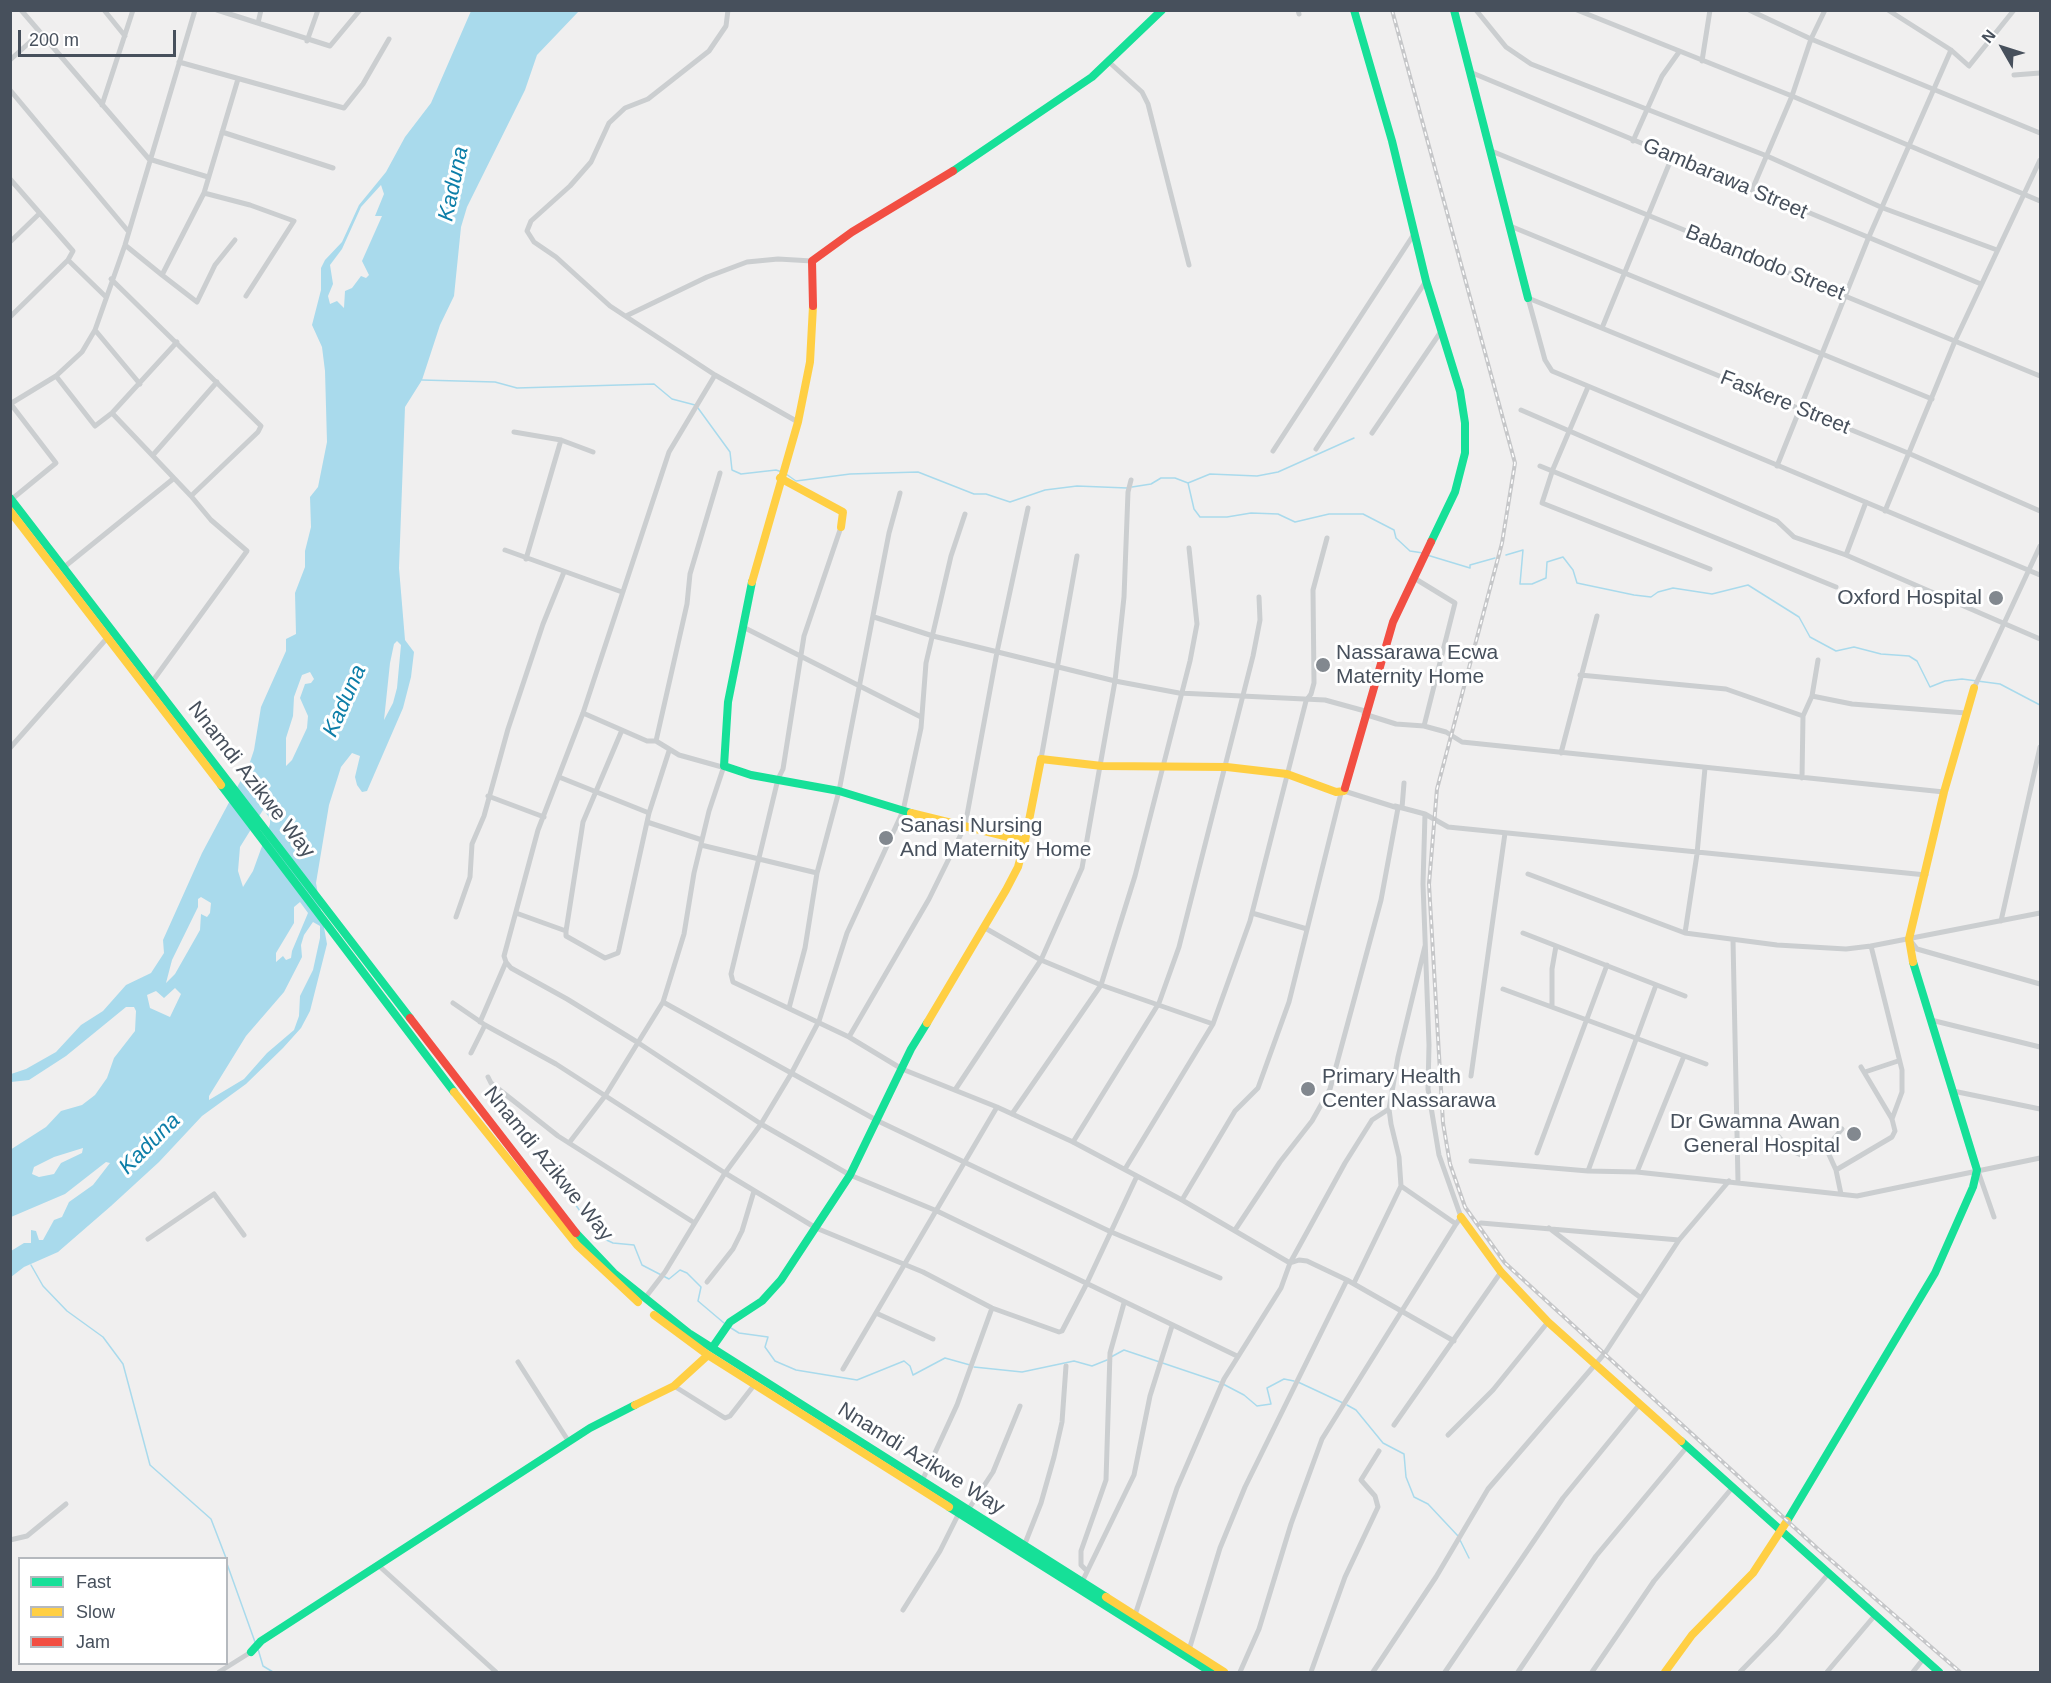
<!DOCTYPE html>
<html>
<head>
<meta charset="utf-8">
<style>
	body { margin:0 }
	#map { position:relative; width:2051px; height:1683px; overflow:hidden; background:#f0efef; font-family:Arial,sans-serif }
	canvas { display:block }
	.frame { position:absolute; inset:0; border:12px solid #47505c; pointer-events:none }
	.legend { position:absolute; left:18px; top:1557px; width:210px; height:108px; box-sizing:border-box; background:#fff; border:2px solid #b5b9be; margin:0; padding:8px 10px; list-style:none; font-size:18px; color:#47505c }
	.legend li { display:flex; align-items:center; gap:12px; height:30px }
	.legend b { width:30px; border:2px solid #b5b9be }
	.north { position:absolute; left:1973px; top:18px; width:60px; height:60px; -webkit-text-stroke:4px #fff; paint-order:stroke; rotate:309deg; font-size:16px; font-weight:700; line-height:24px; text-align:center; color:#47505c }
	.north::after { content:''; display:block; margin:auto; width:21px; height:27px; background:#47505c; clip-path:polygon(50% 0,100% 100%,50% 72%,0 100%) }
	.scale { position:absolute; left:18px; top:30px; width:158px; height:27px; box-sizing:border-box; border:3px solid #47505c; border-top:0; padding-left:8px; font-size:18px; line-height:21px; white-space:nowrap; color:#47505c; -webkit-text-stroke:4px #fff; paint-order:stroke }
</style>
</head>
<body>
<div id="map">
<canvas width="2051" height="1683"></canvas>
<div class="frame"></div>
<ul class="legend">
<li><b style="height:8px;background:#16e098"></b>Fast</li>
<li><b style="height:8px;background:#ffcf43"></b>Slow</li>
<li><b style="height:8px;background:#f24e42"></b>Jam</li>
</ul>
<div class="north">N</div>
<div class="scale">200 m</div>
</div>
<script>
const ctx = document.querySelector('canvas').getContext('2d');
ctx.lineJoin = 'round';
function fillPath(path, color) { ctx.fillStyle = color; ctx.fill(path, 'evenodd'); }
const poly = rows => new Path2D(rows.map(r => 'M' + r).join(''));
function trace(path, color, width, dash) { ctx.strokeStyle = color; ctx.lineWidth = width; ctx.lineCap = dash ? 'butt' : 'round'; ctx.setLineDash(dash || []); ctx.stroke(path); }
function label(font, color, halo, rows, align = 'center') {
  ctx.font = font + ' Arial,sans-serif'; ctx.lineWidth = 6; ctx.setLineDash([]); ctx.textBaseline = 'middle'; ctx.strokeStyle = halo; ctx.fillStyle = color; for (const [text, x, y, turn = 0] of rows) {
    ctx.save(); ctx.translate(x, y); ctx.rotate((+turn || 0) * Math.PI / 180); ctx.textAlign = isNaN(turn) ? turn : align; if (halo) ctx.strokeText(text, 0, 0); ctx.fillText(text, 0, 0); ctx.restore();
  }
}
fillPath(poly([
	[471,11,579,11,537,55,525,90,467,207,461,227,454,296,440,325,422,380,405,407,399,568,405,640,414,652,411,677,403,708,367,791,362,792,357,785,355,777,360,756,352,753,341,767,329,805,316,883,327,944,310,1011,301,1028,283,1048,246,1084,202,1116,159,1162,111,1206,58,1252,24,1267,11,1277,11,1251,24,1243,31,1243,31,1230,36,1231,39,1240,43,1240,54,1220,62,1217,69,1202,93,1185,110,1163,106,1162,65,1194,11,1217,10,1150,46,1127,61,1111,82,1105,95,1095,107,1078,114,1058,135,1031,136,1011,134,1007,126,1007,66,1056,29,1080,11,1082,11,1074,26,1069,56,1052,81,1025,103,1011,126,985,151,973,164,953,163,940,202,853,249,765,254,750,261,707,286,651,286,639,296,634,295,593,305,567,305,551,311,527,310,497,318,487,327,442,325,371,322,347,312,325,321,290,321,268,325,260,342,242,359,205,386,172,405,137,431,103],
	[381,185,384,194,375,216,382,216,362,261,369,275,366,278,361,276,352,288,345,291,344,308,337,301,330,304,328,296,333,284,330,265,342,249,361,207],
	[397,641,401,645,397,688,393,703,384,720,390,663,394,644],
	[310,672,314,679,311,683,305,684,300,698,308,716,307,728,292,760,286,766,286,738,293,716,294,697,302,675],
	[263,810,270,818,270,824,253,871,243,887,238,871,240,847],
	[201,897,211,903,210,913,207,917,201,914,200,930,175,974,166,983,172,960,198,907,198,899],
	[300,902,308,913,292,951,291,958,286,960,283,956,276,962,276,953,294,923,294,907],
	[313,922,320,926,320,938,313,970,300,996,299,1016,294,1030,267,1053,244,1079,209,1100,209,1096,246,1036,284,992,302,957,301,945,304,935],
	[175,988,181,994,170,1017,150,1008,147,995,156,991,164,998],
	[83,1148,82,1153,61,1163,54,1174,39,1177,32,1174,34,1167,54,1157]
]), '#a9daec');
trace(poly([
	[422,380,495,382,517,388,654,384,672,399,695,405],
	[698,408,730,452,732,470,741,474,776,470,782,472],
	[786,474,796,481,850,474,918,472,974,494,986,494,1010,502,1045,490,1077,486,1127,488],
	[1188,483,1210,474,1257,476,1278,472,1354,438],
	[1132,487,1151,484,1161,478,1175,478,1188,483,1194,509,1200,517,1227,517,1251,513,1278,514,1295,522,1329,514,1363,514,1394,530,1396,538,1410,551,1423,553],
	[1427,555,1470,568,1470,565,1495,558],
	[1506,555,1523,550,1520,584,1532,584,1546,578,1547,562,1563,557,1573,570,1577,583,1634,595,1651,597,1658,592,1673,588,1712,594,1748,585,1799,617,1810,637,1836,651,1854,647,1881,654,1909,656,1917,661,1930,687,1945,681,1962,679,2000,684,2040,705],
	[575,1204,598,1236,613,1243,634,1245,642,1265,669,1279,680,1270,687,1273,701,1287,698,1301,724,1323],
	[31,1265,43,1286,67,1311,103,1337,123,1364,150,1465,211,1519,226,1558],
	[731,1328,739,1333,768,1337,765,1347,775,1361,796,1370,857,1380,904,1361,910,1366,913,1375,945,1358,970,1365],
	[1111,1357,1124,1350,1219,1382],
	[974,1367,1022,1372,1074,1361,1092,1366,1107,1360],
	[1298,1382,1343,1403],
	[1223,1384,1244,1395,1257,1406,1271,1404,1267,1388,1284,1379,1294,1381],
	[1347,1405,1356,1410,1383,1443,1404,1454,1406,1477,1414,1497,1428,1504,1458,1536],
	[1460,1540,1469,1558],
	[226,1561,255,1642],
	[258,1649,263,1666,273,1672]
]), '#a9daec', 1.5);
trace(poly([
	[21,10,149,159,208,177],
	[104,10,125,36],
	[217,10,330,46,360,10],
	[1298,10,1299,14],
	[1476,10,1506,47,1531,64,1767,156,1883,208,1997,250],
	[1577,10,1792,96,2040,201],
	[1749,10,1811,39,2040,133],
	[1888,10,1951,50,1969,66,2014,10],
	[258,23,261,10],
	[307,41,318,10],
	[10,60,40,33],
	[1702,61,1710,10],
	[179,62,344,108,363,84,389,39],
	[1109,62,1142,92,1148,104,1189,265],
	[1470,72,1981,284],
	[2014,75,2040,73],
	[10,90,128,231],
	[102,105,133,10],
	[222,132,333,168],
	[1633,141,1662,76,1679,52],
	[1489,150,2040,376],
	[10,179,73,251,68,260,106,297],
	[1752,190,1792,96,1811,39,1825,10],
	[204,193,250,205,294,221,246,296],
	[1510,226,1932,399],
	[10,242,40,213],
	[125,245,162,275,204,193,238,79],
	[162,275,197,302,215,265,235,240],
	[111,279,261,426,258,432,191,496,112,413],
	[1528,298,1545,360,1552,371,2040,575],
	[1528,298,1908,453,2040,511],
	[626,316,707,277,747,262,778,259,812,261],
	[10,317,68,260],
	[1602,328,1672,157],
	[95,330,140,384],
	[715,375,610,306,556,257,534,242,527,231,531,221,570,186,591,162,609,123,625,108,648,99,709,51,726,26,728,10],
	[56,376,95,426,112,413,177,342],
	[1588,387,1553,469,1542,503,1710,569],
	[10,403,56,463,12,499],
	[10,404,56,376,82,352,95,330,125,245,195,10],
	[1521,410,1777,521,1794,537,1846,555,2040,639],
	[514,432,561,440,593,452],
	[1372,433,1442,330],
	[1316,449,1426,281],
	[1273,451,1414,234],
	[153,455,217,382],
	[1540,466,1836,587],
	[1777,466,1868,239,1951,50],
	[1885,511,1955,341,2040,160],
	[841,527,804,636,783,769,778,779,731,974,733,982,849,1037,902,1069,997,1107,1073,1142,1182,1200,1290,1263],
	[505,550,622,592],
	[1846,555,1866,502],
	[526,559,561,440],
	[63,568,173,479],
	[1414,578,1455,603,1424,726,1446,732,1462,742,1944,792],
	[874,617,933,636,1115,681,1179,693,1325,700,1365,711],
	[743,627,921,717],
	[1580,675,1726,689,1803,716],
	[152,682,247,551,211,520,191,496],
	[1974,688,2040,546],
	[1812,696,1852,704,1966,713],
	[583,713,647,741,656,741,679,755,722,767],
	[1364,714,1396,724,1424,726],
	[622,730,583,822,566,931,566,936,605,958,618,953,619,949,649,813,669,751],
	[656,741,687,604,690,574,720,473],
	[10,748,108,637],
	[1561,753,1597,616],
	[1041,759,1077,556],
	[559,777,649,813],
	[1802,778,1803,716,1812,696,1818,660],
	[488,796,544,817],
	[1395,806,1425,814,1423,884,1429,1045,1428,1089,1439,1155,1461,1217,1456,1224,1401,1186,1399,1157,1391,1124,1389,1109,1398,1057,1425,946],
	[1402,808,1404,783],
	[1425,814,1448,827,1926,875],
	[647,822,702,840],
	[701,845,817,873],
	[1528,874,1685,933,1777,945,1846,949,1871,946,2040,913],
	[516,913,566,931],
	[1252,913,1307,929],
	[456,917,470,877,472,844,484,816,508,729,543,624,564,572],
	[2001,921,2040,747],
	[985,928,1041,960,1101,985,1213,1024],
	[1523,933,1685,996],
	[1685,933,1697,854,1705,768],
	[1733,940,1738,1181],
	[1910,940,1917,949,2040,984],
	[1871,946,1902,1070,1902,1092,1892,1119],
	[506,962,511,968,567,999,637,1042,761,1124,850,1175,937,1211,1237,1356],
	[1503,989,1706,1064],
	[663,1002,878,1121,1109,1231,1220,1278],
	[453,1003,485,1025,556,1064,725,1173,816,1228,923,1272,992,1308,1059,1332,1062,1331,1086,1285,1137,1176],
	[1552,1007,1552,969,1556,946],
	[789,1008,805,948,817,873,839,791,889,533,900,493],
	[1931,1020,2040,1047],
	[480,1022,506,962,504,956,538,830,583,713,669,452,715,375,798,422],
	[849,1037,929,899,965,826,997,652,1028,508],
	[471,1053,485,1025],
	[1865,1072,1898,1061],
	[1471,1076,1505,833],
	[488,1077,491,1083,558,1136,693,1222],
	[955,1090,1041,960,1082,868,1115,681,1124,597,1128,492,1131,480],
	[1953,1091,2040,1109],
	[1012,1114,1101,985,1135,876,1190,661,1197,624,1189,548],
	[1779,1137,1790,1150,1801,1155,1826,1148],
	[1073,1142,1159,1003,1179,947,1253,656,1260,620,1259,597],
	[569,1143,605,1096,663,1002,684,934,694,873,709,811,724,766],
	[1537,1153,1607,965],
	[1471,1161,1588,1171,1637,1172,1857,1196,2040,1158],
	[1125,1169,1213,1024,1250,921,1306,701,1311,694,1314,683,1313,590,1327,538],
	[1836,1170,1892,1137,1895,1131,1892,1119,1861,1067],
	[1588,1171,1656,985],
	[1978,1171,1994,1217],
	[1637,1172,1684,1056],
	[1841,1194,1836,1170,1826,1148,1842,1129],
	[1182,1200,1235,1111,1258,1088,1289,1002,1341,793],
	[1481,1223,1679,1240],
	[1549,1228,1641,1298],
	[1235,1230,1280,1162,1312,1121,1330,1089,1381,900,1398,808,1344,791],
	[148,1239,214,1194,244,1235],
	[1290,1263,1299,1260,1307,1261,1347,1280,1454,1341],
	[707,1282,733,1249,742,1231,754,1191],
	[1354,1283,1401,1186],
	[645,1298,665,1272,725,1173,761,1124,791,1074,819,1021,847,933,903,811,921,728,926,663,951,556,965,514],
	[876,1313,933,1339],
	[518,1362,569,1442],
	[843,1369,997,1107],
	[674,1386,725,1418,730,1416,755,1384],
	[1394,1425,1501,1272],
	[1448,1435,1493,1390,1548,1322],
	[922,1481,957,1405,992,1308],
	[968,1510,993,1472,1020,1406],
	[10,1540,27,1536,66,1504],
	[1024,1546,1041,1503,1054,1457,1062,1422,1066,1366],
	[378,1565,496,1672],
	[1087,1571,1081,1565,1081,1551,1106,1480,1110,1353,1124,1303],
	[1082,1582,1134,1475,1150,1396,1172,1326],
	[903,1610,940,1551,959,1513],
	[1135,1615,1177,1488,1224,1379,1281,1288,1290,1263,1345,1163,1372,1120,1389,1109],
	[1189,1650,1220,1548,1245,1487,1347,1280],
	[219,1672,251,1652],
	[1240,1672,1259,1629,1291,1524,1322,1439,1456,1224],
	[1311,1672,1345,1577,1378,1507,1375,1496,1361,1480,1379,1451],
	[1373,1672,1436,1577,1488,1489,1605,1353,1679,1240,1729,1181],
	[1445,1672,1563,1498,1639,1405],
	[1518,1672,1596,1556,1686,1448],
	[1592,1672,1654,1581,1732,1488],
	[1740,1672,1776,1635,1829,1573],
	[1827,1672,1876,1614],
	[1913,1672,1924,1658]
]), '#cbced0', 5);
trace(poly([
	[1354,10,1392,141,1426,281,1460,391,1465,423,1465,453,1455,492,1431,542],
	[1454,10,1528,298],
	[953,171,1092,77,1162,10],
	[10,498,410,1018],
	[752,582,728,702,724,766,751,775,839,791,911,813],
	[221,785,454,1092],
	[576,1233,614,1273,690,1334,1106,1597],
	[712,1348,730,1322,762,1301,781,1280,850,1175,911,1049,927,1023],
	[1681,1441,1939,1672],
	[949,1507,1211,1672],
	[1787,1521,1935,1273,1973,1187,1977,1170,1913,962],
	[251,1652,261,1641,590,1428,635,1405]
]), '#16e098', 8);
trace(poly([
	[780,478,843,512,841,527],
	[10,511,221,785],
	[752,582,798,422,810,362,813,306],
	[911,813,1025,841,1018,867,1006,890,927,1023],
	[1025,841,1041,759,1102,766,1227,767,1287,774,1336,792,1344,791,1345,788],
	[1913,962,1909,939,1944,792,1974,688],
	[454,1092,577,1245,638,1302],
	[1461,1217,1501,1272,1548,1322,1681,1441],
	[654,1315,708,1355,949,1507],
	[635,1405,674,1386,708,1355],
	[1106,1597,1224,1672],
	[1665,1672,1692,1635,1753,1573,1787,1521]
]), '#ffcf43', 8);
trace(poly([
	[813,306,812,261,852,232,953,171],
	[1345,788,1393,622,1431,542],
	[410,1018,576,1233]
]), '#f24e42', 8);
const rail = poly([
	[1392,10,1515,463,1502,543,1437,789,1429,884,1443,1123,1450,1164,1465,1207,1505,1263,1818,1549,1960,1672]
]);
trace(rail, '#c6c7c9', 4);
trace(rail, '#fff', 1.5, [4.5]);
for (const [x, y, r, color] of [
	[1996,598,8,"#82888f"],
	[1323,665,8,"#82888f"],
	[886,838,8,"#82888f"],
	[1308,1089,8,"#82888f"],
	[1854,1134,8,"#82888f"]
]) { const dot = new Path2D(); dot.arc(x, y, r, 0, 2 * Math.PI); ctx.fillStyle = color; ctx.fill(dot); trace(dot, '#fff', 2); }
label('21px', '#47505c', '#fff', [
	["Gambarawa Street",1725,179,23],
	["Babandodo Street",1765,263,22],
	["Faskere Street",1785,403,22],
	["Nnamdi Azikwe Way",251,780,52],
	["Nnamdi Azikwe Way",548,1164,51],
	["Nnamdi Azikwe Way",921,1459,32]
]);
label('21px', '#47505c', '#fff', [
	["Oxford Hospital",1982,598,"right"],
	["Nassarawa Ecwa",1336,653],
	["Maternity Home",1336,677],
	["Sanasi Nursing",900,826],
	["And Maternity Home",900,850],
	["Primary Health",1322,1077],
	["Center Nassarawa",1322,1101],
	["Dr Gwamna Awan",1840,1122,"right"],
	["General Hospital",1840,1146,"right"]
], 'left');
label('italic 22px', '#0d7ea8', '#fff', [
	["Kaduna",454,184,-78],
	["Kaduna",345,701,-66],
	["Kaduna",150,1144,-45]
]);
</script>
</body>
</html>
